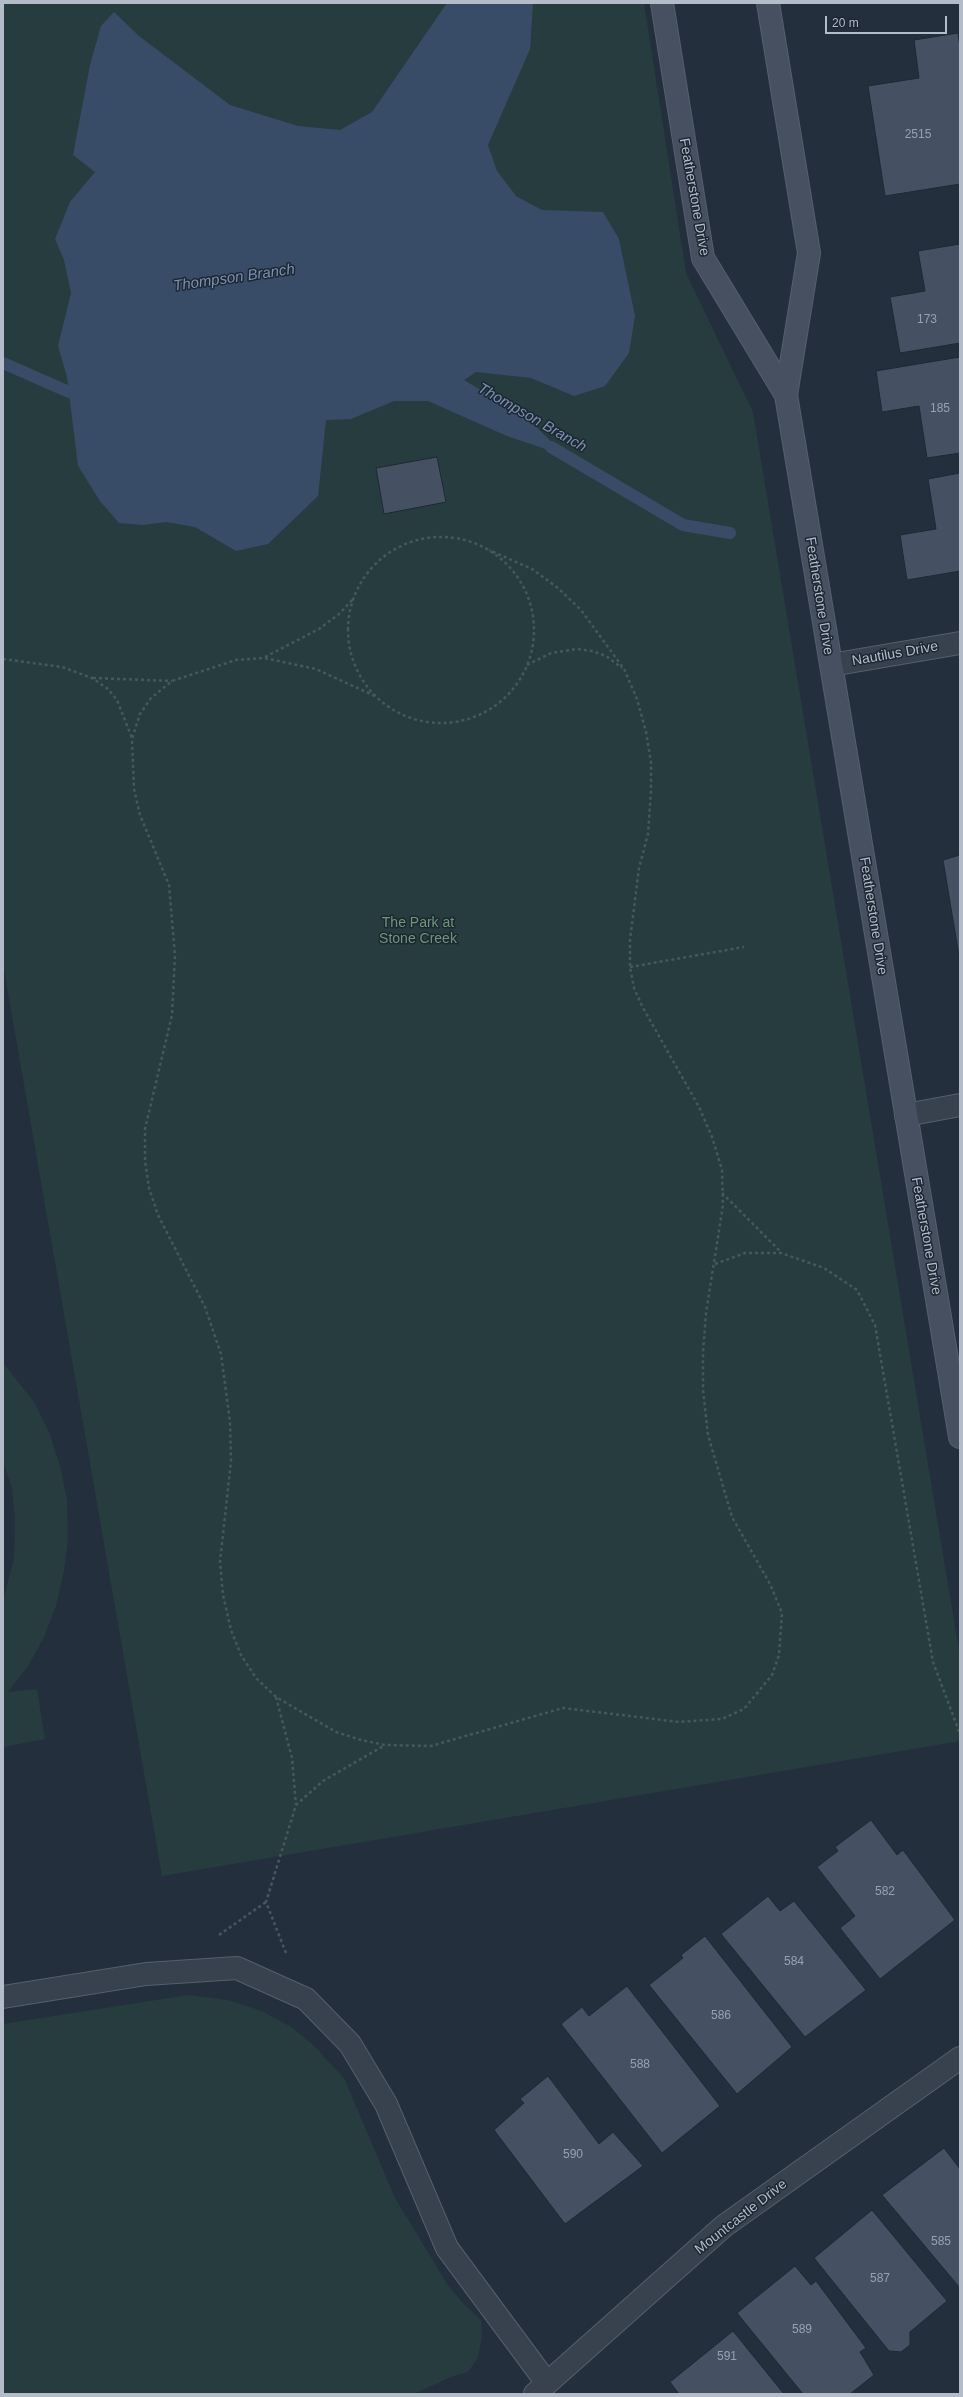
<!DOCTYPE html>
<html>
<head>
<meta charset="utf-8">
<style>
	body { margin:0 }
	#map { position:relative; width:963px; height:2397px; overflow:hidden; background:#242f3e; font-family:Helvetica,sans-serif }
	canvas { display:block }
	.frame { position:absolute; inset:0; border:4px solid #b4bcc9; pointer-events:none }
	.scale { position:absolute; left:825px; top:16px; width:122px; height:18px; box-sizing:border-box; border:2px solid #b4bcc9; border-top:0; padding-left:5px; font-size:12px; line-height:14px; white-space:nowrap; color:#b4bcc9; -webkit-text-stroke:3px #1d2633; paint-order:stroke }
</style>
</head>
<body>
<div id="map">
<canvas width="963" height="2397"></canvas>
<div class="frame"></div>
<div class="scale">20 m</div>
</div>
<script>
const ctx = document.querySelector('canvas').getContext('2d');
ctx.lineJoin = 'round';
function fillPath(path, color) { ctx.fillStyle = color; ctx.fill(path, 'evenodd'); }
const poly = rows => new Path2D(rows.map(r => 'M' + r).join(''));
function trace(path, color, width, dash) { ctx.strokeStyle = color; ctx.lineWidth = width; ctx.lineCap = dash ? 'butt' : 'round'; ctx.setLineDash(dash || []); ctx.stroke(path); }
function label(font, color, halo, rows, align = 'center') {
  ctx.font = font + ' Helvetica,sans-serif'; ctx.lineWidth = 3; ctx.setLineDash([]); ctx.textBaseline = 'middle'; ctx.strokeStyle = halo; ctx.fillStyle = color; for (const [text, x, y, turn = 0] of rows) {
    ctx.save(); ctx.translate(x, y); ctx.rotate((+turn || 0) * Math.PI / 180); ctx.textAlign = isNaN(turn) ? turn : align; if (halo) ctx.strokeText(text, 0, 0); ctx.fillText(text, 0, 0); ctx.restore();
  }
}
fillPath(poly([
	[3,3,644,3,686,273,753,412,960,1657,960,1741,162,1876,3,964],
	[3,1363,35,1403,50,1435,61,1469,67,1501,68,1537,64,1571,56,1606,44,1637,28,1666,8,1692,37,1689,45,1739,3,1747,3,1600,14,1559,15,1519,12,1488,3,1462],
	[188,1995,228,2000,262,2011,293,2028,313,2045,344,2078,395,2198,447,2284,462,2302,481,2320,482,2336,478,2358,468,2372,451,2377,414,2394,3,2394,3,2024]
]), '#263c3f');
fillPath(poly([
	[447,3,533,3,530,49,488,145,497,171,516,196,542,210,603,212,619,239,635,316,629,353,605,386,574,396,531,378,476,372,464,380,527,418,566,456,507,436,428,401,394,401,351,419,326,420,318,496,268,544,236,551,195,527,166,522,143,525,119,523,100,501,78,466,67,377,58,346,71,293,64,260,55,239,70,202,95,172,73,155,90,65,101,26,114,12,139,36,230,105,298,126,340,130,372,112]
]), '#394c67');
trace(poly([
	[3,363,69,392,82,384],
	[551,447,683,525,730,533]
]), '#394c67', 12);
const building = poly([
	[958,33,960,48,960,184,885,196,868,86,919,78,914,40,958,33],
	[960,244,960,343,900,353,890,297,925,291,918,251,960,244],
	[960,357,960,453,927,458,919,406,882,412,876,371,960,357],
	[437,457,446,502,384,514,376,468,437,457],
	[960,473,960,571,907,580,900,535,936,529,928,479,960,473],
	[960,855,960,962,943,860,960,855],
	[871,1820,897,1855,903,1850,955,1920,880,1979,840,1928,855,1916,817,1867,838,1851,835,1847,871,1820],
	[768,1896,780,1911,794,1901,866,1990,805,2037,721,1934,768,1896],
	[705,1936,792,2047,737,2094,649,1985,683,1958,681,1955,705,1936],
	[627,1986,720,2106,662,2153,561,2024,582,2007,589,2016,627,1986],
	[548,2076,599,2144,613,2132,643,2166,565,2224,494,2130,524,2103,520,2099,548,2076],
	[944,2148,960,2169,960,2288,882,2195,944,2148],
	[872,2210,947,2301,910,2332,910,2345,901,2352,889,2351,814,2258,872,2210],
	[795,2266,811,2285,816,2281,866,2348,860,2352,874,2375,850,2394,803,2394,737,2313,795,2266],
	[733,2331,784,2394,679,2394,670,2382,733,2331]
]);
fillPath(building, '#455162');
trace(building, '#1f2835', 1);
const lane = poly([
	[3,1997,146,1974,237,1968,306,1999,350,2044,386,2104,447,2248,547,2383]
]);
const street = poly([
	[831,665,960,643],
	[906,1115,960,1105],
	[535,2394,724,2226,960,2058]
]);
const secondary = poly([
	[662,3,703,258,786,395],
	[768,3,809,253,786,395,960,1437]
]);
trace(lane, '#565f6c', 24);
trace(street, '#565f6c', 24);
trace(secondary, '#565f6c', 24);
trace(poly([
	'348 630a93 93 0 1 1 186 0a93 93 0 1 1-186 0Z',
	[265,657,319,629,339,614,352,600],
	[3,659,62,667,92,678,108,689,117,700,132,738],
	[527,665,551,653,577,649,592,651,606,656,622,668],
	[93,678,172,681],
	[375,696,316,669,264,658,236,660,172,681,151,698,140,714,132,739,134,789,140,815,169,885,175,956,172,1015,145,1129,145,1161,149,1188,158,1215,205,1307,221,1354,230,1422,231,1461,220,1562,223,1595,231,1630,241,1655,256,1678,276,1697,336,1732,361,1740,385,1745,431,1746,563,1708,679,1722,722,1719,744,1709,772,1675,779,1655,782,1613,770,1584,732,1517,708,1435,703,1390,703,1353,706,1313,723,1205,722,1170,712,1137,699,1107,642,1006,634,988,630,967,630,940,639,868,648,834,651,790,651,762,646,732,637,699,624,669,581,610,558,588,532,569,489,550],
	[630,967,744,947],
	[722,1193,781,1252],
	[715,1264,745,1253,781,1253,824,1268,857,1290,875,1325,933,1662,960,1734],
	[276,1697,292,1758,296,1805],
	[219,1935,266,1902],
	[286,1953,266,1902,296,1805,323,1781,385,1745]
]), '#44595c', 2.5, [3, 3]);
trace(lane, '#38414e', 22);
trace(street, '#38414e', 22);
trace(secondary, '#465061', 22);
label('12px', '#98a1af', null, [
	["2515",918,135],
	["173",927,320],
	["185",940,409],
	["582",885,1892],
	["584",794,1962],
	["586",721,2016],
	["588",640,2065],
	["590",573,2155],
	["585",941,2242],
	["587",880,2279],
	["589",802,2330],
	["591",727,2357]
]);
label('14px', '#b4bcc9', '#1d2633', [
	["Featherstone Drive",694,197,80],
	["Featherstone Drive",819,596,81],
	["Nautilus Drive",895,654,-10],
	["Featherstone Drive",873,916,81],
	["Featherstone Drive",926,1236,80],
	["Mountcastle Drive",741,2217,-38]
]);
label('14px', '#6b9a76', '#1d2633', [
	["The Park at",418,923],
	["Stone Creek",418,939]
]);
label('italic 15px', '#7c92b1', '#1d2633', [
	["Thompson Branch",234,278,-8],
	["Thompson Branch",532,418,30]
]);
</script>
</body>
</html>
